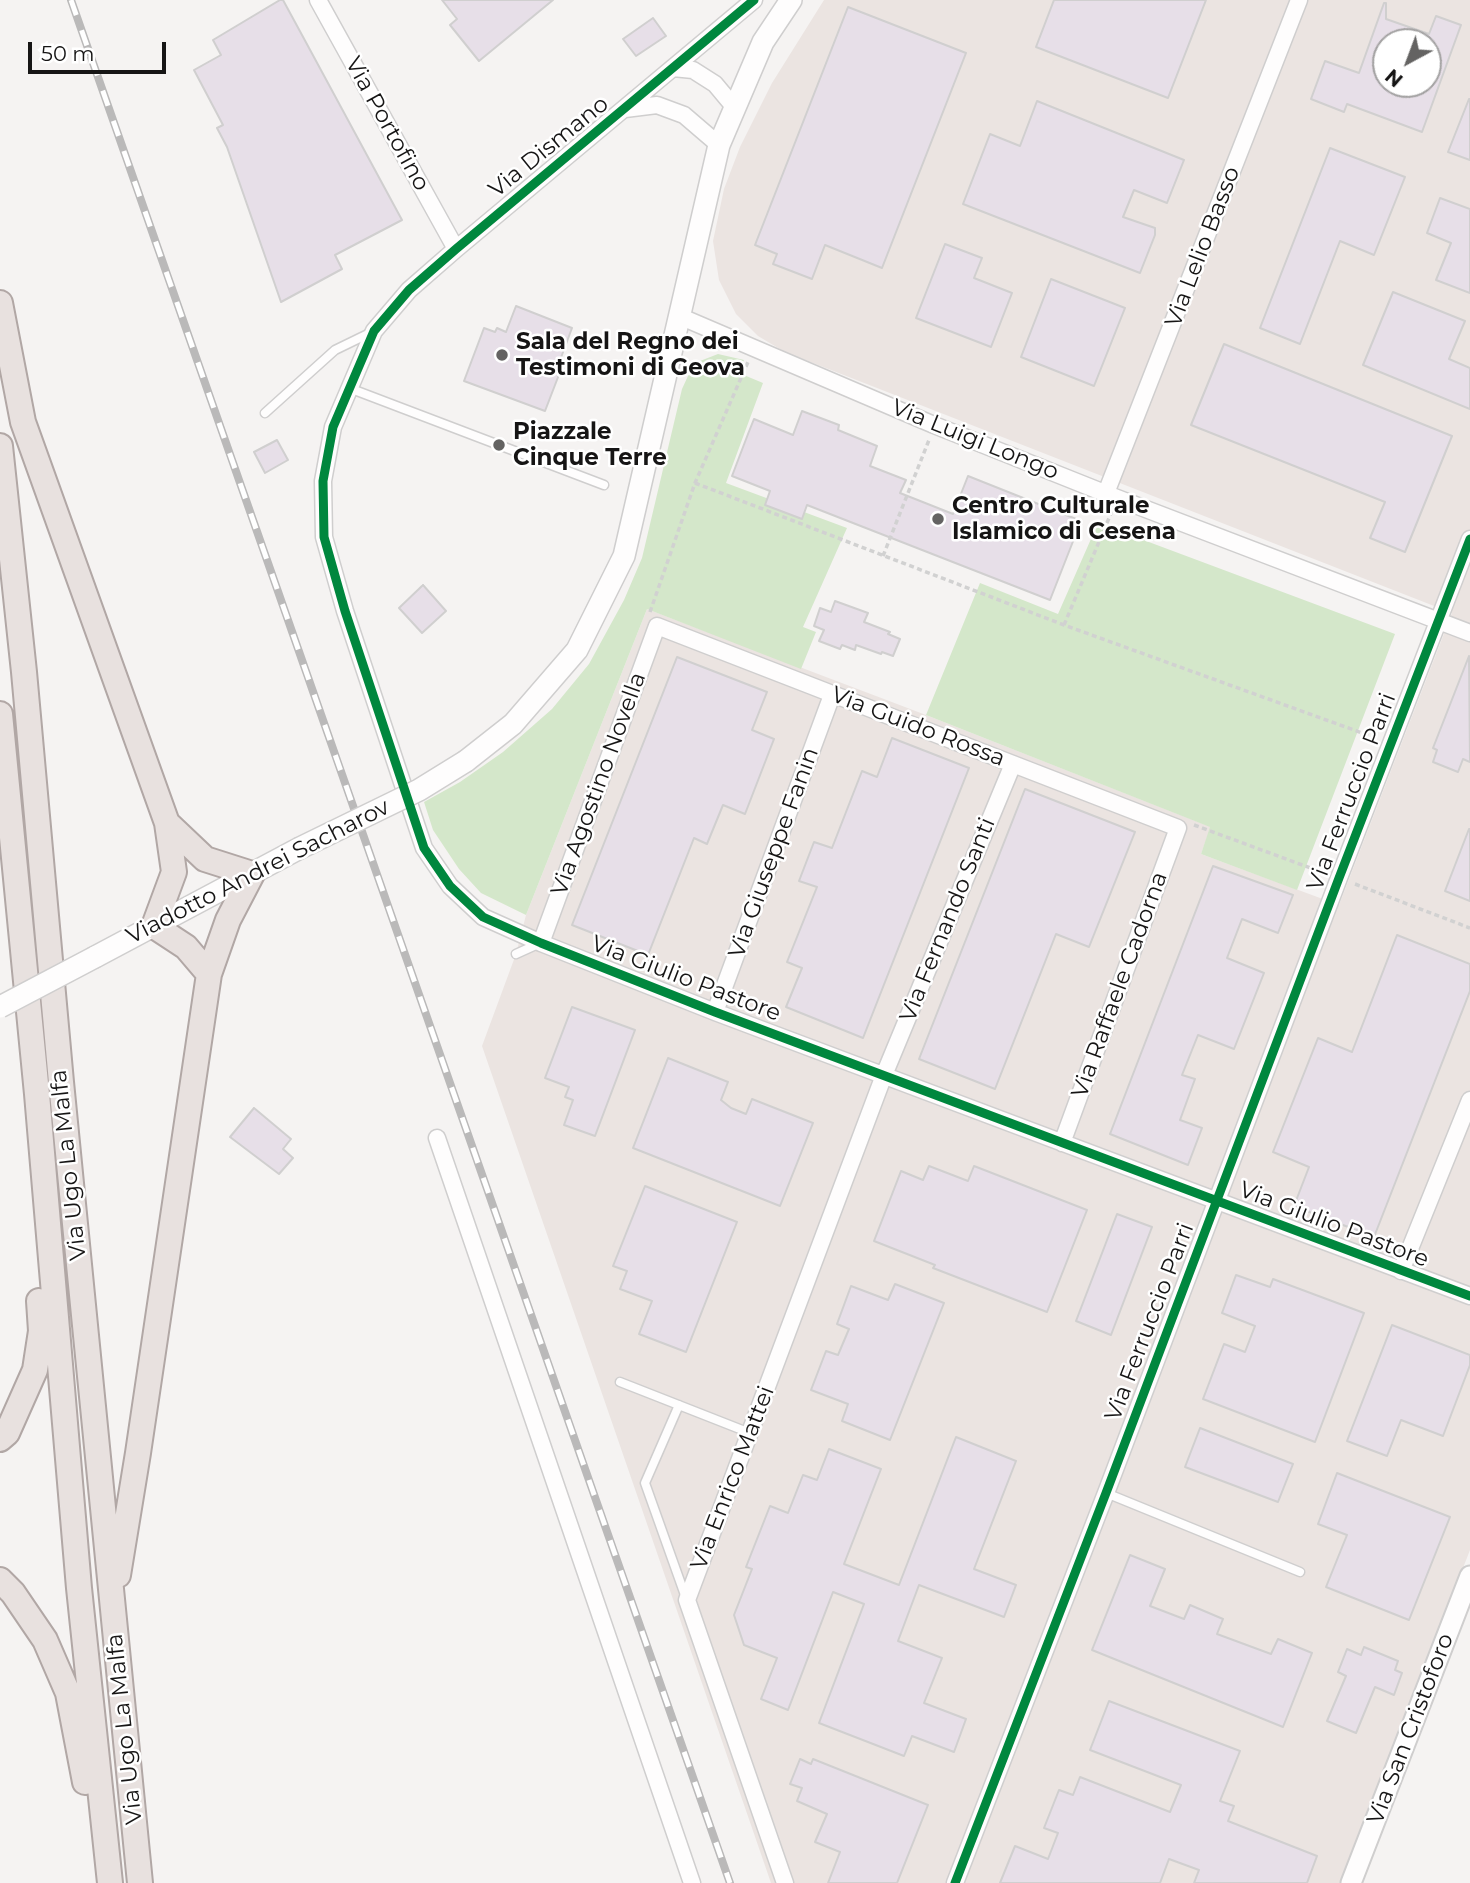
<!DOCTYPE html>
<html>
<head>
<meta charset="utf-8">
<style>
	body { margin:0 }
	#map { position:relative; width:1470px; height:1883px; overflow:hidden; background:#f5f3f2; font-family:Montserrat,sans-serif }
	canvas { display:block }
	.north { position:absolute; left:1372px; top:28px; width:70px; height:70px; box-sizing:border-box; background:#fff; border:2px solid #a2a1a1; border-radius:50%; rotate:221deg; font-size:19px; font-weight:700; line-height:28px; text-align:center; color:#161515 }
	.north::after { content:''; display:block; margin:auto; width:24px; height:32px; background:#646362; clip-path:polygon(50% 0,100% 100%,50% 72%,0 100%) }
	.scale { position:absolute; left:28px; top:42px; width:138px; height:32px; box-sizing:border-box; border:4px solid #161515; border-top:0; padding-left:9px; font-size:21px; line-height:24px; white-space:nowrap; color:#161515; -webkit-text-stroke:5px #fff; paint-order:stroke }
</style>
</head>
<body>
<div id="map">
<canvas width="1470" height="1883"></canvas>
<div class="north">N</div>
<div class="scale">50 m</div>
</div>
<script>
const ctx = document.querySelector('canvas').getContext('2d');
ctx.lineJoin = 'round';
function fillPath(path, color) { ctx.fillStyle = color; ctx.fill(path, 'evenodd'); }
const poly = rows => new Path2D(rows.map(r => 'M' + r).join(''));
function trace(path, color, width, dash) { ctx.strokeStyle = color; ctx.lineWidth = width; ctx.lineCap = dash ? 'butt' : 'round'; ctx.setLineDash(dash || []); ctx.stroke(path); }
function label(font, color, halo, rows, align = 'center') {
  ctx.font = font + ' Montserrat,sans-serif'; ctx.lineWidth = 5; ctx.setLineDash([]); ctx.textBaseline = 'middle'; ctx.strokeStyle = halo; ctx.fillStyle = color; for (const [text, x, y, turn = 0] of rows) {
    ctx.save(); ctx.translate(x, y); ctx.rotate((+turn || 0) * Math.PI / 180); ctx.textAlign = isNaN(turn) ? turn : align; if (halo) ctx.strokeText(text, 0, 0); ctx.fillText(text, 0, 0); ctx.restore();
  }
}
fillPath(poly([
	[824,0,1470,0,1470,1550,1340,1883,771,1883,482,1046,516,954,526,915,647,609,926,715,1211,827,1201,854,1339,905,1452,613,785,352,758,336,736,314,719,280,713,241,724,189,740,147,772,83],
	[1386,42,1428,42,1428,84,1386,84]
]), '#ebe4e1');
fillPath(poly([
	[718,354,744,360,739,373,763,383,726,483,847,528,803,627,816,632,801,669,647,609,526,915,481,893,459,869,433,830,424,802,460,782,503,752,552,709,589,664,624,600,642,558,682,389,688,376,700,361],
	[1098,523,1395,634,1297,890,1201,854,1210,827,926,715,980,583,1058,614]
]), '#d4e7ca');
const building = poly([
	[280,0,283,0,302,35,402,220,335,255,342,269,281,302,227,147,217,128,223,125,194,70,221,55,213,40,280,0],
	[442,0,553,0,479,61,450,25,457,19,442,0],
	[1054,0,1206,0,1168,98,1036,47,1054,0],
	[1384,3,1386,3,1386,19,1429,34,1436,16,1461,25,1422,132,1347,104,1344,112,1311,99,1325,61,1359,73,1384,3],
	[1386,42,1428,42,1428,84,1386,84,1386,42],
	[848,7,966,53,882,268,825,245,812,279,773,264,777,254,755,245,848,7],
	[653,18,666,36,636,56,623,39,653,18],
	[1469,99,1470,99,1470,160,1448,152,1469,99],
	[1037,101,1184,160,1167,203,1134,190,1123,217,1155,228,1155,235,1140,273,963,204,990,134,1020,146,1037,101],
	[1330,148,1405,177,1374,255,1340,241,1300,344,1260,328,1330,148],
	[1440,198,1470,209,1470,293,1436,280,1451,243,1427,233,1440,198],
	[945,244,982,258,974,278,1012,293,991,347,916,318,945,244],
	[1051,279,1125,308,1094,386,1021,357,1051,279],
	[1393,292,1465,321,1449,359,1470,368,1470,409,1363,365,1393,292],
	[516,306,572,328,556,371,560,372,545,411,464,381,484,328,495,332,497,328,506,332,516,306],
	[1224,344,1452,436,1405,552,1370,538,1385,502,1191,425,1224,344],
	[802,411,839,425,838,430,877,446,870,466,906,480,900,493,953,514,968,476,1081,521,1050,600,807,505,802,519,765,505,770,491,732,476,748,434,754,419,793,435,802,411],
	[277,440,288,460,265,473,254,452,277,440],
	[423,585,446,611,422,633,399,608,423,585],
	[835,601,868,613,864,622,890,632,888,634,900,639,893,656,882,652,881,654,856,645,855,650,842,645,840,649,819,641,824,630,814,626,820,608,831,612,835,601],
	[1469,656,1470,762,1463,759,1458,772,1433,762,1437,750,1433,748,1469,656],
	[677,657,767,692,752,730,774,739,745,814,723,805,707,844,694,838,648,955,572,925,677,657],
	[892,738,969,768,863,1038,786,1007,802,968,787,962,817,887,799,881,814,842,832,848,862,771,877,777,892,738],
	[1025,789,1135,832,1089,947,1056,934,995,1089,919,1059,1025,789],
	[1469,829,1470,829,1470,901,1445,891,1469,829],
	[1213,866,1293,895,1278,933,1242,919,1227,958,1264,973,1234,1049,1198,1035,1182,1075,1195,1079,1180,1120,1202,1128,1188,1165,1110,1134,1213,866],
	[1397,935,1470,964,1470,991,1374,1237,1294,1206,1309,1167,1273,1152,1318,1038,1352,1052,1397,935],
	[572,1007,635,1030,595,1136,564,1125,573,1100,565,1097,569,1087,545,1078,572,1007],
	[668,1058,728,1082,721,1100,731,1108,746,1114,752,1099,813,1123,780,1206,633,1148,668,1058],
	[254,1108,291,1139,283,1149,293,1158,279,1174,230,1137,254,1108],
	[929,1166,968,1181,974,1166,1087,1210,1047,1312,933,1268,935,1265,874,1241,901,1171,923,1180,929,1166],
	[645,1186,737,1222,686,1352,639,1334,652,1301,620,1289,627,1271,613,1266,645,1186],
	[1117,1214,1152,1227,1111,1335,1076,1321,1117,1214],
	[1236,1275,1270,1287,1273,1279,1364,1313,1315,1442,1203,1399,1224,1344,1245,1352,1255,1326,1222,1313,1236,1275],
	[895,1284,944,1303,890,1440,842,1421,848,1404,811,1390,826,1351,838,1355,849,1329,837,1324,851,1286,888,1300,895,1284],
	[1392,1325,1470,1355,1470,1365,1443,1436,1401,1420,1387,1456,1347,1441,1392,1325],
	[1200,1428,1293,1464,1278,1502,1185,1467,1200,1428],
	[956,1437,1016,1461,974,1569,1016,1585,1004,1617,919,1585,898,1641,942,1658,924,1703,966,1719,954,1752,912,1736,904,1756,819,1723,864,1604,833,1592,788,1710,761,1699,777,1658,744,1645,734,1615,752,1569,746,1567,770,1506,788,1513,803,1475,817,1480,829,1449,881,1469,844,1564,899,1585,956,1437],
	[1337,1473,1450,1517,1409,1620,1326,1587,1347,1535,1318,1524,1337,1473],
	[1130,1555,1165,1569,1150,1606,1184,1619,1190,1605,1223,1619,1217,1634,1271,1654,1278,1639,1312,1653,1283,1727,1092,1650,1130,1555],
	[1364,1647,1398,1661,1395,1670,1402,1673,1394,1695,1375,1687,1356,1733,1327,1721,1346,1676,1338,1672,1347,1649,1361,1655,1364,1647],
	[1109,1701,1240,1751,1220,1801,1234,1806,1228,1821,1317,1856,1307,1883,1194,1883,1199,1870,1169,1859,1160,1883,1000,1883,1015,1846,1048,1859,1058,1833,1044,1828,1059,1790,1073,1795,1080,1777,1170,1812,1181,1785,1090,1750,1109,1701],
	[800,1759,811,1764,813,1759,928,1805,897,1883,828,1883,840,1852,815,1842,827,1814,797,1801,802,1788,790,1784,800,1759]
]);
fillPath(building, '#e7dfe8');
trace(building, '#d0cfcf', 2);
const service = poly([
	[349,388,604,485],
	[265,413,335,350,372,332],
	[516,954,538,944],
	[620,1382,750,1433],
	[679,1405,645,1483,686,1598],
	[1106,1493,1300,1572]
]);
const minor = poly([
	[318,0,456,249],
	[754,0,456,249,409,290,374,331,333,427,323,481,324,537,345,611,424,848,450,886,483,917,541,943,715,1012,1470,1296],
	[673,68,693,70,715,84,735,108],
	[625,109,657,105,684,115,719,145],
	[679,316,934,425,1117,498,1470,633],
	[1106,493,1299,0],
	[541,943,657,626,1178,828,1062,1143],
	[715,1012,832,695],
	[437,1138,692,1883],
	[1401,1271,1470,1100],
	[785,1883,687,1600,884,1075,1013,764],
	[955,1883,1106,1493,1339,878,1470,539]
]);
const tertiary = poly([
	[1351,1883,1470,1576]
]);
const secondary = poly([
	[466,761,513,724,577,650,624,556,719,145,763,42,791,0],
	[95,957,298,849]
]);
const trunk = poly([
	[0,303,23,422,167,823,174,872,154,926,186,947,209,974],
	[0,446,24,672,61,1082,140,1883],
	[0,714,37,1094,79,1588,110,1883],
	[0,1439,7,1433,35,1370,41,1331,39,1301],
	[118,1575,138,1453,209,974,228,920,252,874,205,859,167,823],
	[0,1580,13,1593,45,1640,68,1693,85,1782]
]);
trace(service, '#cfcece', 11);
trace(minor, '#cfcece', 19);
trace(tertiary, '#cfcece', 23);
trace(secondary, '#cfcece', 24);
trace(trunk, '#b1a7a5', 28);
trace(poly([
	[695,483,1064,625,1376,738],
	[883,556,929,440],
	[650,612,695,483,748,362],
	[1064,625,1112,511],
	[1194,825,1324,873],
	[1355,884,1470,928]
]), '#d1d1d1', 3.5, [5, 3.5]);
trace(service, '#fefdfd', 8);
trace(minor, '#fefdfd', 16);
trace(tertiary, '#fefdfd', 19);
trace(secondary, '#fefdfd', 21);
trace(trunk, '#e8e1df', 24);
const rail = poly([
	[71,0,730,1883]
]);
trace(rail, '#bab9b9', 8);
trace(rail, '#fff', 5, [16]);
const secondaryBridge = poly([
	[298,849,419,790,466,761],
	[0,1007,95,957]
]);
trace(secondaryBridge, '#cfcece', 24, []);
trace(secondaryBridge, '#fefdfd', 21);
trace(poly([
	[754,0,456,249,409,290,374,331,333,427,323,481,324,537,345,611,424,848,450,886,483,917,541,943,715,1012,1470,1296],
	[955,1883,1106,1493,1339,878,1470,539]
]), '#00873e', 9);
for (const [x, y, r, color] of [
	[502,355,7,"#646362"],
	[499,445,7,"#646362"],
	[938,519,7,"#646362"]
]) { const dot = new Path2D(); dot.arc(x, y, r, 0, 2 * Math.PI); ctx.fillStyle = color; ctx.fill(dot); trace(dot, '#fff', 2.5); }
label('23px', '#161515', '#fff', [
	["Via Portofino",387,124,61],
	["Via Dismano",549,147,-39],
	["Via Lelio Basso",1203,247,-69],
	["Via Luigi Longo",975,440,22],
	["Via Guido Rossa",918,727,21],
	["Via Agostino Novella",599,784,-70],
	["Via Ferruccio Parri",1352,792,-69],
	["Via Giuseppe Fanin",774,853,-70],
	["Viadotto Andrei Sacharov",258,872,-27],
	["Via Fernando Santi",948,920,-68],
	["Via Giulio Pastore",686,979,21],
	["Via Raffaele Cadorna",1120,985,-70],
	["Via Ugo La Malfa",69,1165,-96],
	["Via Giulio Pastore",1334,1225,21],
	["Via Ferruccio Parri",1150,1322,-69],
	["Via Enrico Mattei",733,1478,-69],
	["Via Ugo La Malfa",125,1729,-96],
	["Via San Cristoforo",1411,1729,-69]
]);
label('bold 23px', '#161515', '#fff', [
	["Sala del Regno dei",516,342],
	["Testimoni di Geova",516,368],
	["Piazzale",513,432],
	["Cinque Terre",513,458],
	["Centro Culturale",952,506],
	["Islamico di Cesena",952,532]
], 'left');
</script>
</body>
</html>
